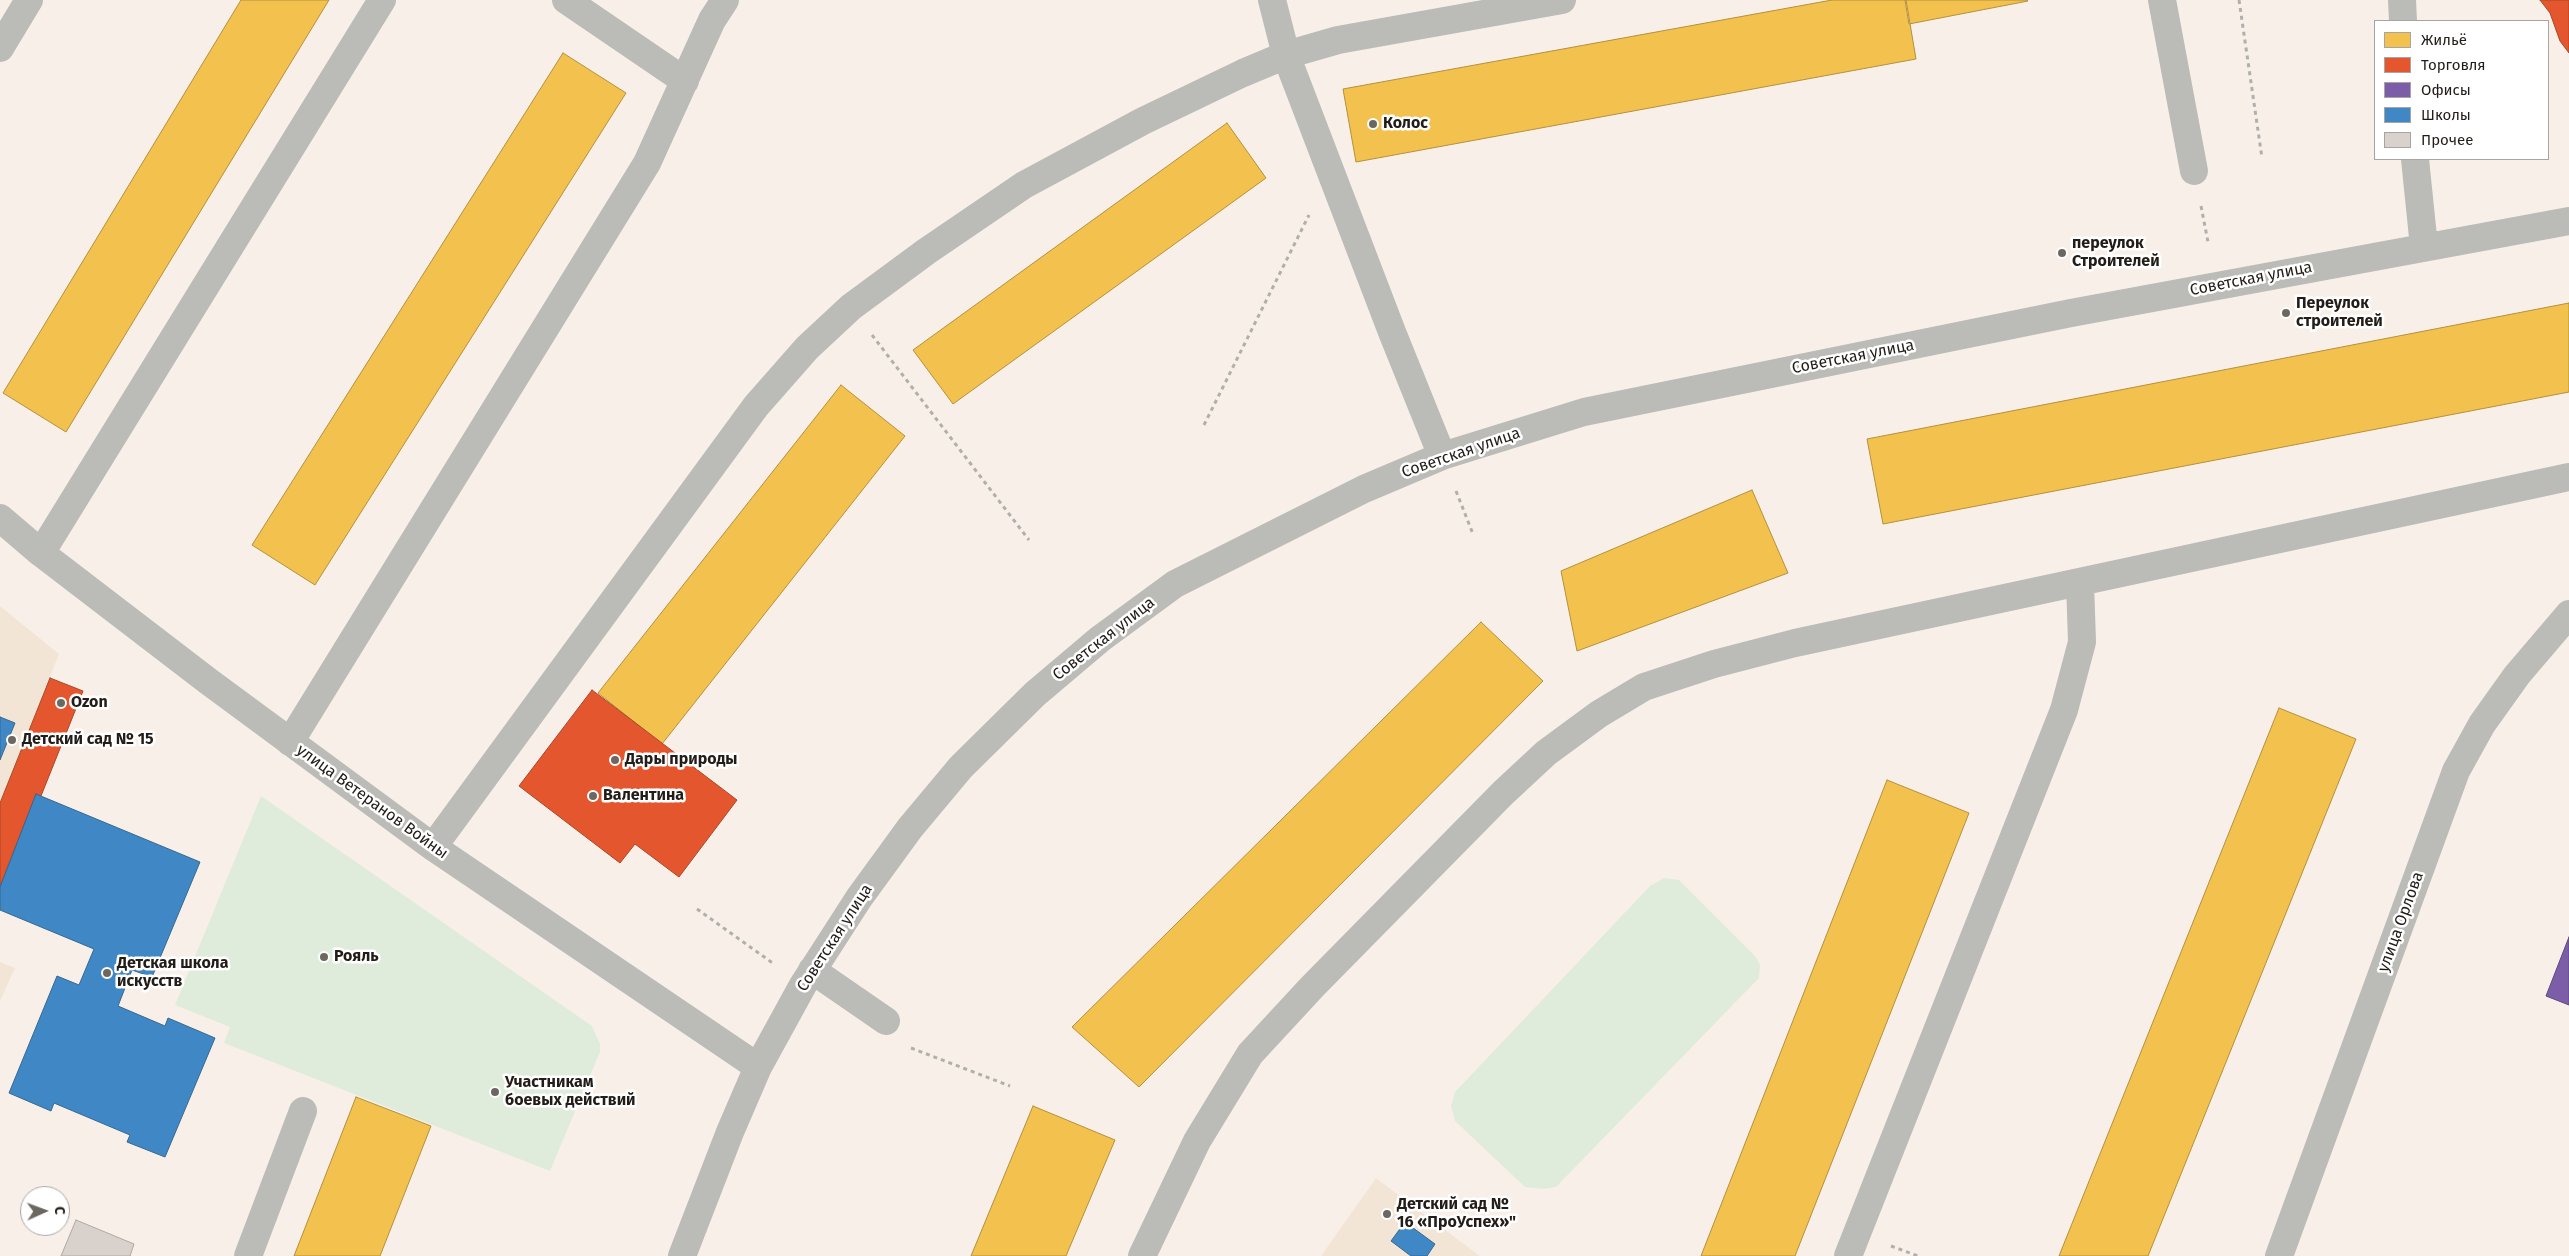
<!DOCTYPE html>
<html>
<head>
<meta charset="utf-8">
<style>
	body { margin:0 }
	#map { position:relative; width:2569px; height:1256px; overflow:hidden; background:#f8f0e8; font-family:"Fira Sans",sans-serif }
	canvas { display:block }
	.legend { position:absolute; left:2374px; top:20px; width:175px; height:140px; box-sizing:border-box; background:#fff; border:1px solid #a7a5a3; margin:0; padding:6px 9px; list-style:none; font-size:15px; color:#221d18 }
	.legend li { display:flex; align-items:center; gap:10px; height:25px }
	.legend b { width:25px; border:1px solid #a7a5a3 }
	.north { position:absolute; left:20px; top:1186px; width:50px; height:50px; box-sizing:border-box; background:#fff; border:1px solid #a7a5a3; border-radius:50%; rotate:88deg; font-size:14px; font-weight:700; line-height:20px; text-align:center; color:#221d18 }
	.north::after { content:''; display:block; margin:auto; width:18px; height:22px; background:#6d6761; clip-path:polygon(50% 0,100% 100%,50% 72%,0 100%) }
</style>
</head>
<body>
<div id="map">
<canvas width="2569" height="1256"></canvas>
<ul class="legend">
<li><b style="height:14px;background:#f2c14e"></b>Жильё</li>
<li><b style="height:14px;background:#e4572e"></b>Торговля</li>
<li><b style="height:14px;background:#7b5ea7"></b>Офисы</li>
<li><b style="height:14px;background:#3f88c5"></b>Школы</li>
<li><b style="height:14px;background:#d9d1cb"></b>Прочее</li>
</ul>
<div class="north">С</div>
</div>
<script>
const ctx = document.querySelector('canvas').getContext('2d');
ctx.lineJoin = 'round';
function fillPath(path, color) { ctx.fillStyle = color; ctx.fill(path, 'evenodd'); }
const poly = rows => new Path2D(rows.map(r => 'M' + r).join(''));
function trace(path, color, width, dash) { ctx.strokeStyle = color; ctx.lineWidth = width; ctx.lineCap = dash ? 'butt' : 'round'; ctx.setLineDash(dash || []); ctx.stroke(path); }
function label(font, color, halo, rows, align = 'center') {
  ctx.font = font + ' "Fira Sans",sans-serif'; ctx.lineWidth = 5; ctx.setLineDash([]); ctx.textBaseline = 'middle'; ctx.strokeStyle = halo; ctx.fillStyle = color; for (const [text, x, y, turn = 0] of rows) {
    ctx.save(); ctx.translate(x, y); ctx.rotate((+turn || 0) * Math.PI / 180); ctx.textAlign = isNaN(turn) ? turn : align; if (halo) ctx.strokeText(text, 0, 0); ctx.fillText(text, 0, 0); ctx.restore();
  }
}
fillPath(poly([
	[0,606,59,654,0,803],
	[0,962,15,968,0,1001],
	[1376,1178,1480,1256,1321,1256]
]), '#f3e5d6');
fillPath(poly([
	[261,796,592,1026,600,1044,600,1052,550,1171,224,1043,230,1027,175,1005],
	[1664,878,1679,880,1756,957,1760,965,1759,978,1556,1187,1543,1189,1525,1187,1455,1121,1451,1106,1455,1092,1650,886]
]), '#dfecdc');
const homes = poly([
	[241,0,329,0,66,432,3,393,241,0],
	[1832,0,1906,0,1916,59,1356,162,1343,89,1832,0],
	[1905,0,2027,0,2028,1,1909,24,1905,0],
	[563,53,626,93,315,585,252,545,563,53],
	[1227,123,1266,178,953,404,913,350,1227,123],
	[2569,303,2569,392,1883,524,1867,439,2569,303],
	[841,385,905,436,662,744,598,693,841,385],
	[1752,490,1788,573,1577,651,1561,571,1752,490],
	[1481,622,1543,681,1139,1087,1072,1027,1481,622],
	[2279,708,2356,739,2148,1256,2059,1256,2279,708],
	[1887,780,1969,813,1795,1256,1701,1256,1887,780],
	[356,1097,431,1126,380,1256,294,1256,356,1097],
	[1033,1106,1115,1140,1066,1256,971,1256,1033,1106]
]);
fillPath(homes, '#f2c14e');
trace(homes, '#b4903e', 1);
const shops = poly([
	[2540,0,2569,0,2569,53,2560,41,2550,13,2540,0],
	[50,678,83,691,41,796,36,794,0,887,0,803,50,678],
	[592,690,737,800,679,877,635,844,620,863,519,786,592,690]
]);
fillPath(shops, '#e4572e');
trace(shops, '#aa4627', 1);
const offices = poly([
	[2569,937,2569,1005,2546,996,2569,937]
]);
fillPath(offices, '#7b5ea7');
trace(offices, '#604a7c', 1);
const schools = poly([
	[0,717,15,723,0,760,0,717],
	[36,794,200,862,152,977,132,970,118,1006,165,1026,168,1018,215,1038,165,1157,127,1142,130,1135,54,1103,51,1111,9,1093,57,976,79,985,94,949,0,910,0,887,36,794],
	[1405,1222,1435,1244,1427,1256,1411,1256,1391,1241,1405,1222]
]);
fillPath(schools, '#3f88c5');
trace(schools, '#366891', 1);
const building = poly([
	[76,1220,134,1244,130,1256,61,1256,76,1220]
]);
fillPath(building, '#d9d1cb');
trace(building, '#afa8a3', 1);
trace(poly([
	[2239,0,2262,158],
	[2201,206,2208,242],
	[872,335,1029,540],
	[1204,425,1309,215],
	[1456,491,1473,534],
	[697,909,774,964],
	[911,1048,1010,1086],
	[1891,1246,1918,1256]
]), '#b1afac', 3, [4, 4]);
trace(poly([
	[566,0,685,81],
	[1272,0,1286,55,1392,332,1442,456],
	[2162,0,2194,171],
	[2402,0,2403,21],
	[0,48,29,0],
	[2415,159,2424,247],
	[0,518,41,553,208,681,433,847,758,1067],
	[41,553,382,0],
	[290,742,647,163,712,20,725,0],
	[433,847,756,406,807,348,851,307,927,251,1024,185,1143,121,1243,73,1286,55,1338,40,1562,0],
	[812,970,886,1021],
	[248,1256,303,1111],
	[682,1256,730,1132,758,1067,803,985,859,898,910,828,961,767,1035,694,1100,639,1175,584,1364,489,1442,456,1584,412,2071,313,2569,221],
	[1142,1256,1197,1141,1250,1054,1312,987,1503,793,1546,753,1599,714,1644,687,1714,664,1795,643,2569,477],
	[1848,1256,2064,710,2082,642,2080,582],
	[2279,1256,2456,771,2482,724,2517,675,2569,614]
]), '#bbbbb8', 28);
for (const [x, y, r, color] of [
	[1373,124,5,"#6d6761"],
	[2062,253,5,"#6d6761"],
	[2286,313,5,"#6d6761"],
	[61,703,5,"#6d6761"],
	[12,740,5,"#6d6761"],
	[615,760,5,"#6d6761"],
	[593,796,5,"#6d6761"],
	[324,957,5,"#6d6761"],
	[107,973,5,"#6d6761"],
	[495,1092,5,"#6d6761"],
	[1387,1214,5,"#6d6761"]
]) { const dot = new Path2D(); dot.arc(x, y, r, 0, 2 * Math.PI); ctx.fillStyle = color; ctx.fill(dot); trace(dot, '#fff', 2); }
label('bold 16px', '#221d18', '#fff', [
	["Колос",1383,124],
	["переулок",2072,244],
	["Строителей",2072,262],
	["Переулок",2296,304],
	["строителей",2296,322],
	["Ozon",71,703],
	["Детский сад № 15",22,740],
	["Дары природы",625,760],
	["Валентина",603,796],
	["Рояль",334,957],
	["Детская школа",117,964],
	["искусств",117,982],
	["Участникам",505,1083],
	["боевых действий",505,1101],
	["Детский сад №",1397,1205],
	["16 «ПроУспех»\"",1397,1223]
], 'left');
label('16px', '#221d18', '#fff', [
	["Советская улица",2251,279,-11],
	["Советская улица",1853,357,-11],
	["Советская улица",1461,453,-19],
	["Советская улица",1104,639,-38],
	["улица Ветеранов Войны",372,802,36],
	["улица Орлова",2401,922,-70],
	["Советская улица",835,938,-57]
]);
</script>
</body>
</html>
